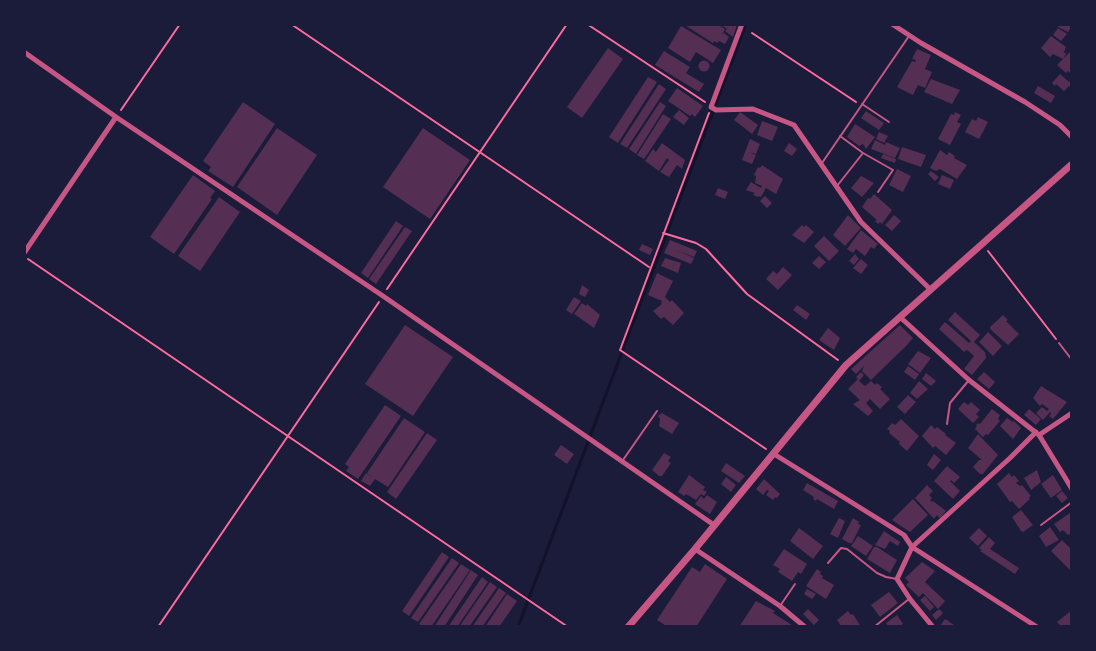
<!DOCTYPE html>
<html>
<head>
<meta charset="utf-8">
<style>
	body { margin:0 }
	#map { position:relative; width:1096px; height:651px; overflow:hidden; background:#1b1b3a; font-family:"Space Grotesk",sans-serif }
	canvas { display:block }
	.frame { position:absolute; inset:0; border:26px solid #1b1b3a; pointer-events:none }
</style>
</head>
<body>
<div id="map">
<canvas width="1096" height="651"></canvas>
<div class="frame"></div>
</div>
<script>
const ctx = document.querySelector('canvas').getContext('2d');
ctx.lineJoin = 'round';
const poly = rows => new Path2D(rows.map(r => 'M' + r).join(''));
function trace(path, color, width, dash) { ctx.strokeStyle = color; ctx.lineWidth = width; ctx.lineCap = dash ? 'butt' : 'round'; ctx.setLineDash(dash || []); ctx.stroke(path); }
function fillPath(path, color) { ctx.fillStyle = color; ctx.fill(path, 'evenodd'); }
trace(poly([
	[518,627,746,24]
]), '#12122b', 3);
fillPath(poly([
	[683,24,717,24,725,29,722,35,724,33,729,37,725,44,719,41,717,43,714,41,713,43],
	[720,24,737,25,733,37,725,31,727,29],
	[1060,24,1072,24,1072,26,1068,32,1058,27],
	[681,26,721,50,713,63,696,52,690,62,668,48],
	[1058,28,1067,34,1061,41,1053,35],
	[1051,36,1066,47,1064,52,1066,54,1063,59,1053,54,1050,57,1041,48],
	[608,48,623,59,582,118,567,107],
	[917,49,931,55,925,69,932,72,925,88,918,85,913,95,897,87,912,61,915,62,916,60,912,59],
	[1072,50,1072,75,1068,71,1066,73,1057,65],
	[664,51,690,67,686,73,704,84,699,92,655,65],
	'698.5 66a5.5 5.5 0 1 1 11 0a5.5 5.5 0 1 1-11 0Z',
	[1060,74,1069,82,1072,78,1072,89,1069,86,1064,91,1056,84,1055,86,1052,83],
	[648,77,657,82,618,143,609,137],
	[931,79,960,90,952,104,924,92],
	[659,84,666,89,627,148,620,144],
	[1038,86,1055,96,1051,103,1034,93],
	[677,88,703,106,695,117,692,114,690,116,668,101],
	[243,102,275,124,233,187,208,171,211,167,203,161],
	[660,102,666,106,636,154,629,149],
	[679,110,689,118,684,125,673,117],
	[866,111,884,123,879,130,861,118],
	[740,112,758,125,752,134,734,120],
	[955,112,961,115,957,122,961,124,950,145,938,139,951,114,954,115],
	[663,114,671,119,644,159,637,155],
	[978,117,988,122,979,139,965,132,972,119,976,121],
	[762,121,778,127,772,141,757,135],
	[855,124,875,137,866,149,863,144,859,146,847,137],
	[277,128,317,155,277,215,237,187],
	[423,128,470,160,430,219,383,187],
	[879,132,888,136,884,143,876,139],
	[750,139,760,144,756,154,748,152,756,155,752,164,742,160],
	[875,140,885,145,886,142,900,148,895,158,871,149],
	[662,143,685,160,682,169,677,165,669,177,660,172,669,160,667,158,659,171,645,161,653,149,656,152],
	[789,143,797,149,792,156,784,151],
	[902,147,926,155,921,167,898,159],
	[940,150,947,155,949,152,955,156,954,158,967,165,957,179,940,169,936,171,930,168],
	[883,154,896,159,895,163,881,158],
	[762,165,783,179,776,194,766,188,761,197,759,196,758,197,753,195,755,193,746,190,751,182,761,188,762,186,755,183,756,176,754,175,758,167,760,168],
	[897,169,911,176,903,192,889,185],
	[931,171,939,177,935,181,928,174],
	[193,175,215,191,210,198,212,199,174,254,150,237],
	[942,175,954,180,950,189,938,184],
	[861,176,874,183,862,197,851,188],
	[718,188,728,192,725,199,715,195],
	[874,194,892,210,882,224,880,222,878,224,875,221,877,220,862,207,868,198,870,199],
	[765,196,772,203,767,208,760,201],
	[219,197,240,212,200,271,178,256],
	[848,215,861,228,845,246,833,235],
	[894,215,901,221,892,231,885,225],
	[396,221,403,226,368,278,361,273],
	[802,225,804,227,806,225,814,232,804,243,792,235],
	[405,227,412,231,376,284,369,279],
	[861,230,878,244,874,249,871,247,865,256,856,249,853,253,847,249],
	[824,236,839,251,829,261,814,246],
	[670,240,697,251,694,257,676,250,694,258,691,264,664,253],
	[642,244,653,249,650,255,639,250],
	[855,254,859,259,854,265,849,261],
	[819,256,826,262,819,269,812,263],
	[665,258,681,263,678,273,661,266],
	[861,259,868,265,861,274,853,268],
	[783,267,792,275,778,290,766,279,773,271,777,274],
	[657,273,673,281,665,297,670,302,672,300,684,313,673,325,664,317,661,319,653,311,662,304,661,303,662,301,648,295],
	[582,285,589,290,585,297,579,294],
	[574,297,581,301,572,314,566,310],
	[582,303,586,306,587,304,600,315,594,328,574,314],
	[797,305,810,314,806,320,793,310],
	[955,312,980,335,974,342,985,352,986,358,972,375,964,369,974,356,967,350,964,352,939,329,945,322,969,343,971,341,948,320],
	[1003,315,1008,320,1006,321,1019,334,1008,345,991,330,990,327],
	[405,325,453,357,413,416,365,384],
	[900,325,913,338,907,345,871,380,862,371,864,366,856,374,851,369],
	[828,328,840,338,834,350,819,340],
	[988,332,1002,346,993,356,979,342],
	[918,351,931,358,920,373,908,364],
	[908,366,919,374,915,380,904,372],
	[861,372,864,375,859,381,865,386,871,381,875,385,877,383,882,387,880,389,890,399,880,409,870,399,866,403,873,411,868,416,853,404,860,400,848,389,858,379,856,377],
	[984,372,995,382,989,389,977,379],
	[926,373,936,381,931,386,922,379],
	[919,381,928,389,917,399,910,393],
	[1041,386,1067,402,1053,419,1049,416,1051,414,1050,412,1043,420,1036,413,1042,407,1047,411,1049,409,1042,404,1040,406,1033,398],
	[908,395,916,402,905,414,897,407],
	[964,402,968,405,971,402,980,410,976,414,979,417,973,423,958,409],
	[385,405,401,416,358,479,346,471,349,467,345,464],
	[992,409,1000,415,998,419,1000,421,988,435,986,434,983,437,975,429,977,426,976,425,978,423,980,424],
	[1029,409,1041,419,1036,425,1024,415],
	[662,413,679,423,672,434,659,426,660,419,658,416],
	[404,418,425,432,388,487,375,479,370,486,361,481,366,473,373,478,367,473],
	[1007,418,1013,422,1014,421,1021,428,1013,439,1000,426],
	[901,419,919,436,907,451,899,444,900,442,889,433,890,431,887,429,892,423,895,425],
	[931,425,935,429,937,427,946,434,945,435,956,443,946,455,935,446,933,448,922,436],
	[427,433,437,440,396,499,387,492],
	[978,434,998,455,983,474,980,474,973,467,979,460,982,460,968,448],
	[561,445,574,454,567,464,554,455],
	[664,453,671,457,668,461,671,463,662,476,659,476,652,470],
	[934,454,941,460,933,470,927,465],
	[726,463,745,476,739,483,721,471],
	[947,466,960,477,954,483,951,480,950,481,960,491,953,499,934,481],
	[1037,470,1041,482,1031,490,1024,478],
	[1009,473,1012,477,1014,475,1019,481,1016,483,1020,486,1022,485,1031,496,1029,497,1030,499,1019,509,1012,501,1010,502,997,484],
	[689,475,705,487,703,490,707,492,704,496,701,494,696,500,686,494,684,496,678,492],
	[1053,475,1062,490,1051,498,1041,484],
	[726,477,736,485,731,492,721,484],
	[764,479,780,494,777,498,775,497,773,500,766,495,769,491,767,490,763,495,756,489],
	[807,483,838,501,834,509,817,499,816,501,813,499,814,497,803,490],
	[927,485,933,491,929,495,932,498,930,500,932,502,933,501,946,511,940,518,937,515,934,519,915,498],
	[1062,491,1068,498,1062,503,1056,496],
	[707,495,717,502,710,514,695,504,701,496,704,499],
	[913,499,928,515,910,532,892,520],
	[1021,510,1033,525,1023,532,1021,531,1012,517],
	[1070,513,1072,516,1072,533,1068,535,1063,530,1060,532,1054,524],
	[839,518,845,521,838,538,830,534],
	[853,518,859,522,858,524,861,525,852,543,849,543,842,539],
	[1050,527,1059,540,1046,547,1039,536],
	[799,528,823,546,813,559,790,541],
	[979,528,987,536,978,546,969,538],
	[884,531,900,542,898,546,890,541,885,549,875,545],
	[858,536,873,546,866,556,851,546],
	[989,537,995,543,990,549,1019,568,1015,574,980,551,982,550,979,548],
	[1062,540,1072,550,1072,567,1070,570,1051,551],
	[874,547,877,547,897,560,890,573,867,559],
	[784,549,807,564,801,574,798,572,792,581,778,572,780,569,773,565],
	[442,552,449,557,409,616,402,611],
	[452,558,459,563,418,622,411,618],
	[922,562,935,571,925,582,945,601,938,609,923,593,919,597,906,585,909,582,905,578],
	[461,564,470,570,431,627,424,627,419,624],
	[705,564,727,579,696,627,668,627,657,620,692,567,700,572],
	[817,569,821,572,820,574,823,576,822,578,834,585,826,599,806,586],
	[471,570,478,575,444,627,434,627],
	[482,577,488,582,457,627,448,627],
	[490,582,497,587,469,627,459,627],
	[499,588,506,593,482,627,472,627],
	[807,589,816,594,812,599,804,594],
	[889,592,898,603,880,617,871,605],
	[507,594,517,601,499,627,485,627],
	[925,596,934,607,930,611,920,600],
	[756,601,775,611,773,613,795,627,739,627],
	[808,609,819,620,814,625,803,614],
	[939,609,943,613,936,620,932,615],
	[1072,610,1072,627,1062,627,1057,622],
	[848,611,851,615,853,614,861,627,842,627,837,620],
	[897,615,903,624,899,627,889,627,886,623],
	[945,619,954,625,952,627,940,626]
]), '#542f53');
trace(poly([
	[291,24,649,267],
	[587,24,705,102],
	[752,33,856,102],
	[121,110,180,24],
	[709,113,620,350,766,449],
	[663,233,696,243,706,249,747,294,838,360],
	[988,251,1056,339],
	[28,259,568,627],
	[387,289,567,24],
	[158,627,379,302]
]), '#ff6b9d', 2);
trace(poly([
	[862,104,889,122],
	[840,136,863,153,893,170,878,192],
	[822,163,909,36],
	[837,186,863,153],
	[1059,343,1072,360],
	[947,424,950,403,969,380],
	[623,460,657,411],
	[1041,525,1072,502],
	[828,563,841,548,847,549,877,573,886,577,897,579],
	[780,606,795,584],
	[874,627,909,599]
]), '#c65784', 2);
trace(poly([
	[742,24,711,107,716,110,753,109,794,125,861,222,931,290],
	[892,24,921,43,1025,102,1060,125,1072,137],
	[24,52,116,117,383,296,714,525],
	[24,253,116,117],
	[900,317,969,380,1039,435,1072,489],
	[1039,435,1072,413],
	[774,454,904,535,912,547,1037,627],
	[695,549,780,606,805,627],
	[933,627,910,599,897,579,912,547,1010,458,1036,432]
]), '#c65784', 5);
trace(poly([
	[628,627,695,549,846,365,1072,164]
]), '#c65784', 7);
</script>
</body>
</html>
